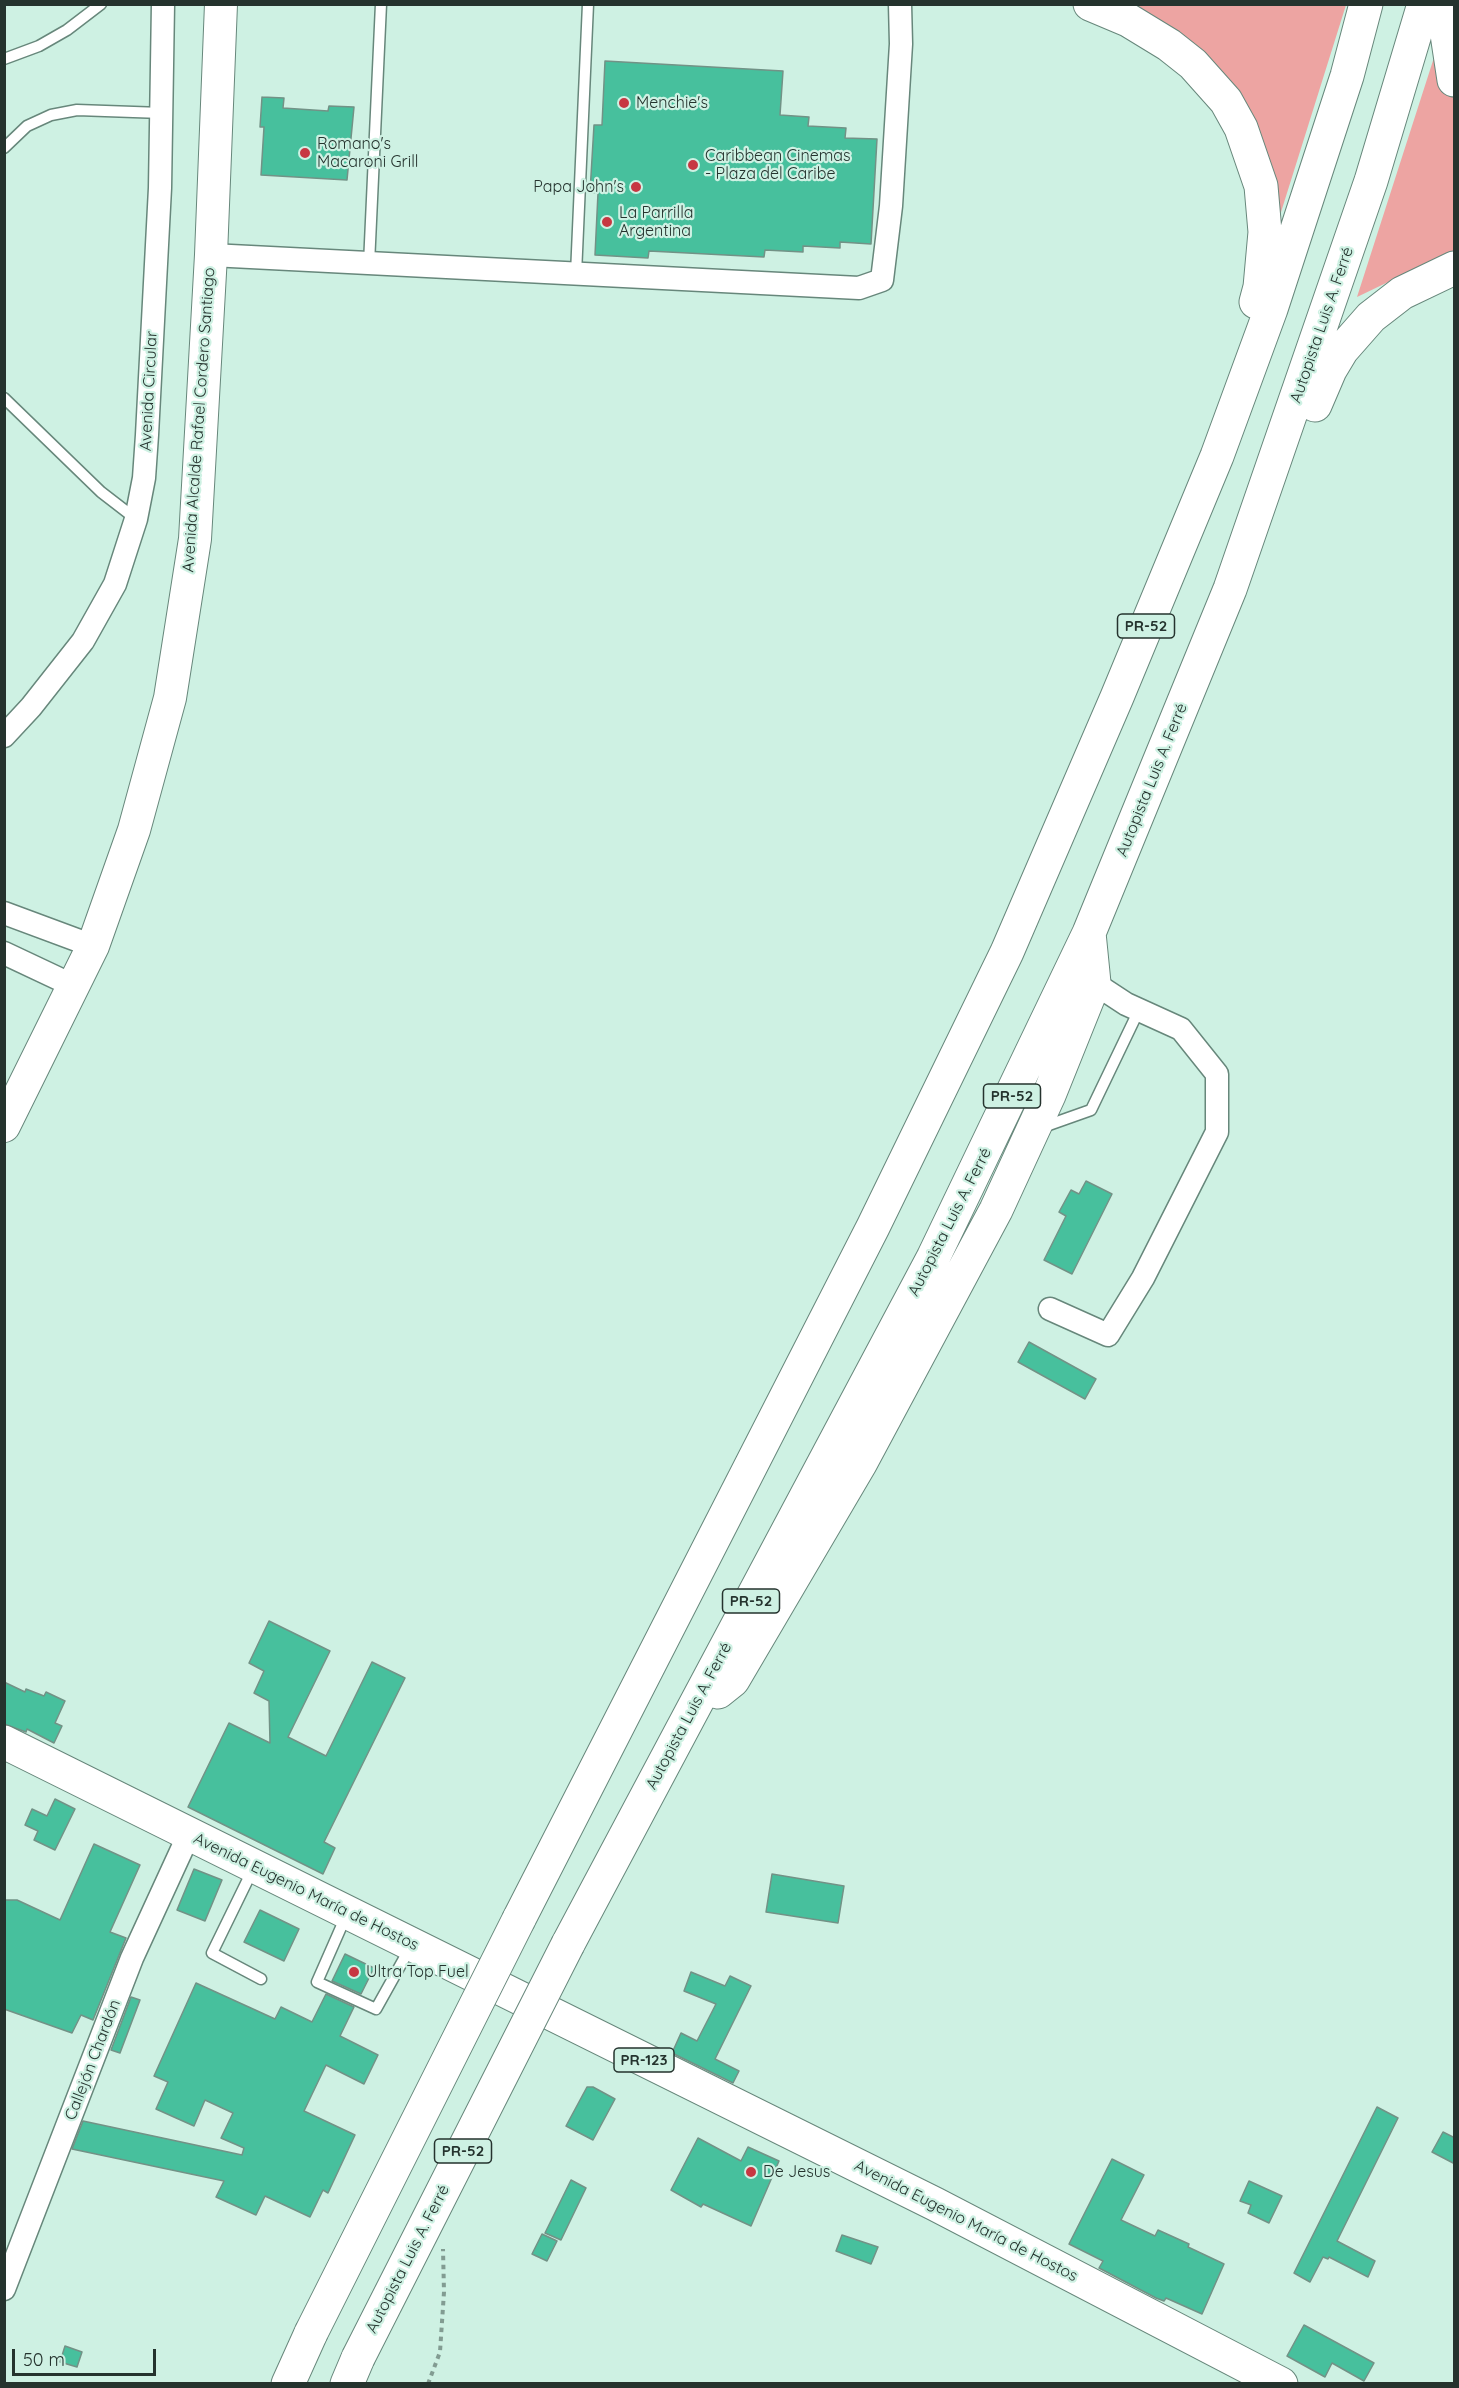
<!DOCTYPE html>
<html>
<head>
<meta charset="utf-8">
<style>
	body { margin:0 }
	#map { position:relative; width:1459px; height:2388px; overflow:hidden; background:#cef1e3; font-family:Quicksand,sans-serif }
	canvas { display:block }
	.frame { position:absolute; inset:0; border:6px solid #25332e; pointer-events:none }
	.scale { position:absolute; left:12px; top:2349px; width:144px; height:27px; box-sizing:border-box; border:3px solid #25332e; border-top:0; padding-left:8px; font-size:18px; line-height:21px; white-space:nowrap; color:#25332e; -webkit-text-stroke:4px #cef1e3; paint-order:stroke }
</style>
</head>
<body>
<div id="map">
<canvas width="1459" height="2388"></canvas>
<div class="frame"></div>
<div class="scale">50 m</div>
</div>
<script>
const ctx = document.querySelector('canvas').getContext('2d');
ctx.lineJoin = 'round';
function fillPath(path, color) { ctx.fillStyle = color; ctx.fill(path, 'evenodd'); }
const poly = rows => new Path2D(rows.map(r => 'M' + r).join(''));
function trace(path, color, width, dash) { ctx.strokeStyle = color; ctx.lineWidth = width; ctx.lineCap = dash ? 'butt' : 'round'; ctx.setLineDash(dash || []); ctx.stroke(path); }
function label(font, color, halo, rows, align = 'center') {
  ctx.font = font + ' Quicksand,sans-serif'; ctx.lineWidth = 4.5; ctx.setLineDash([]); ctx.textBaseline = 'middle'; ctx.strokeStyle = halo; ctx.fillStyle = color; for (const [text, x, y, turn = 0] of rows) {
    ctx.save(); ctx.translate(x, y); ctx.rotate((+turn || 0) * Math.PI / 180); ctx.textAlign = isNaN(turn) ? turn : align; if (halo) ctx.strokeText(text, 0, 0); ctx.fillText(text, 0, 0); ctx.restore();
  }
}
fillPath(poly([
	[1121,5,1346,5,1276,228,1268,163],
	[1439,42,1454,99,1454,253,1434,260,1357,297]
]), '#eda4a2');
const building = poly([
	[605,61,783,71,780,115,809,117,808,126,846,128,845,138,877,139,871,244,840,242,840,248,803,246,803,252,765,250,764,257,649,251,648,258,595,255,598,193,590,192,594,125,602,125,605,61],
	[262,97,284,98,283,108,328,111,329,106,354,107,347,180,261,175,264,127,260,127,262,97],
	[1086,1181,1112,1194,1072,1274,1044,1260,1066,1216,1059,1212,1071,1190,1079,1194,1086,1181],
	[1029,1342,1096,1379,1085,1399,1018,1362,1029,1342],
	[269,1621,330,1651,288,1737,326,1756,372,1662,405,1678,324,1842,335,1848,323,1874,188,1807,229,1723,270,1743,269,1701,254,1693,264,1671,249,1663,269,1621],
	[4,1682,25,1692,26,1689,44,1696,46,1692,65,1701,55,1723,62,1726,54,1743,27,1729,26,1732,4,1724,4,1682],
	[55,1799,75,1809,55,1850,34,1840,38,1831,25,1825,32,1809,47,1816,55,1799],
	[94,1844,140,1865,110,1932,126,1938,93,2020,81,2015,72,2033,4,2009,4,1900,17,1900,60,1920,94,1844],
	[194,1869,222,1880,205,1921,177,1910,194,1869],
	[772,1874,844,1886,838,1923,766,1912,772,1874],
	[260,1910,299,1929,284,1961,244,1942,260,1910],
	[345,1954,374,1968,361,1994,332,1981,345,1954],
	[691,1972,725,1986,730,1976,751,1986,715,2059,739,2071,733,2083,672,2053,681,2033,697,2041,716,2004,684,1991,691,1972],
	[196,1983,275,2019,281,2007,312,2022,326,1994,354,2007,340,2036,378,2055,364,2084,326,2065,304,2111,355,2135,328,2193,323,2190,310,2217,265,2196,256,2215,216,2197,224,2181,72,2149,83,2121,242,2155,244,2148,221,2138,233,2113,205,2100,194,2126,156,2109,168,2082,154,2076,196,1983],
	[131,1997,140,2000,120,2053,111,2050,131,1997],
	[587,2087,593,2087,615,2099,593,2140,566,2126,587,2087],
	[1377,2107,1398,2118,1337,2241,1375,2261,1368,2277,1329,2257,1328,2259,1323,2257,1310,2282,1294,2273,1377,2107],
	[1443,2132,1455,2138,1455,2164,1432,2152,1443,2132],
	[698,2138,741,2161,748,2147,779,2161,751,2226,703,2204,701,2207,671,2190,698,2138],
	[1112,2159,1144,2175,1121,2220,1155,2236,1158,2230,1189,2244,1188,2247,1224,2264,1202,2314,1166,2298,1164,2301,1156,2298,1099,2268,1103,2261,1069,2244,1112,2159],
	[571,2180,586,2188,561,2240,545,2233,571,2180],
	[1249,2181,1282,2196,1269,2223,1248,2213,1251,2205,1240,2201,1249,2181],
	[542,2234,557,2241,547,2261,532,2254,542,2234],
	[842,2235,878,2247,871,2264,836,2251,842,2235],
	[1304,2325,1374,2363,1364,2381,1332,2363,1325,2377,1287,2356,1304,2325],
	[65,2346,82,2352,77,2367,60,2362,65,2346]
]);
fillPath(building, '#47c09d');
trace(building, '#729286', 1.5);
const lane = poly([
	[4,59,39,46,67,30,101,4],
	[4,148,27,126,51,115,77,110,162,113],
	[369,264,381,4],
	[576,274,588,4],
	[4,398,101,492,136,519],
	[1043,1127,1091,1110,1139,1010],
	[253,1869,212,1953,261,1979],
	[346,1916,317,1982,376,2009,410,1948]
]);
const street = poly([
	[211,255,859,288,882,280,891,206,901,44,900,4],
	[4,736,31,707,83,641,115,584,136,519,144,478,147,435,160,188,163,4],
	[4,913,93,946],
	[4,953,74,986],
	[1050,1309,1108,1335,1143,1278,1217,1132,1217,1074,1181,1029,1126,1004,1094,983],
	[4,2289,132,1958,189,1834]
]);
const secondary = poly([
	[4,1126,93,946,134,830,170,698,195,539,211,255,221,4]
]);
const primary = poly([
	[4,1742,935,2204,1281,2384]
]);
const highway = poly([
	[1090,4,1128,20,1169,45,1193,64,1226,101,1241,128,1261,186,1265,232,1260,287,1256,302],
	[1447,4,1447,34,1454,80],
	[1315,405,1330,370,1342,350,1371,317,1402,293,1454,268],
	[718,1692,733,1680,860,1464,996,1210,1049,1095,1094,983,1089,933],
	[519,1919,873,1227,1007,952,1117,697,1217,456,1271,309,1347,76,1366,4],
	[568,1944,933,1258,1089,933,1230,589,1371,181,1424,4],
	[288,2384,311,2333],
	[347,2384,358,2358]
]);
trace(lane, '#67877b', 13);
trace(street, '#67877b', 25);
trace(secondary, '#67877b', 34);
trace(primary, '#67877b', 35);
trace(highway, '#67877b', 35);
trace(poly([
	[428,2384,440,2352,444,2292,443,2249]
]), '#829c92', 4, [4.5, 4.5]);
trace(lane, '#fff', 10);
trace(street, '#fff', 22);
trace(secondary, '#fff', 32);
trace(primary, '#fff', 33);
trace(highway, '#fff', 33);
const highwayBridge = poly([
	[311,2333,519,1919],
	[358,2358,568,1944]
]);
trace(highwayBridge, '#67877b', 35, []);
trace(highwayBridge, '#fff', 33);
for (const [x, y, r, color] of [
	[624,103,6,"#c73742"],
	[305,153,6,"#c73742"],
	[693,165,6,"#c73742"],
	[636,187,6,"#c73742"],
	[607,222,6,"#c73742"],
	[354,1972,6,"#c73742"],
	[751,2172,6,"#c73742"]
]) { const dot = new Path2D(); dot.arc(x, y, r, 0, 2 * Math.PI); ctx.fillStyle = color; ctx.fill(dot); trace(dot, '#cef1e3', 2); }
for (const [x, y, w] of [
	[1146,626,57],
	[1012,1096,57],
	[751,1601,57],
	[644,2060,60],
	[463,2151,57]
]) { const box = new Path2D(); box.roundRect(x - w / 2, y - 12, w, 24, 4.5); ctx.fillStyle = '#cef1e3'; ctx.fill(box); trace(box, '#25332e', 1.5); }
label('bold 15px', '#25332e', null, [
	["PR-52",1146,626],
	["PR-52",1012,1096],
	["PR-52",751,1601],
	["PR-123",644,2060],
	["PR-52",463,2151]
]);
label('16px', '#25332e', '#cef1e3', [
	["Menchie's",636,103],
	["Romano's",317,144],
	["Macaroni Grill",317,162],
	["Caribbean Cinemas",705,156],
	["- Plaza del Caribe",705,174],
	["Papa John's",624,187,"right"],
	["La Parrilla",619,213],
	["Argentina",619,231],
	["Ultra Top Fuel",366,1972],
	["De Jesus",763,2172]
], 'left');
label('16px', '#25332e', '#cef1e3', [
	["Autopista Luis A. Ferré",1322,325,-71],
	["Avenida Circular",149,391,-87],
	["Avenida Alcalde Rafael Cordero Santiago",199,420,-86],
	["Autopista Luis A. Ferré",1152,780,-68],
	["Autopista Luis A. Ferré",950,1222,-63],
	["Autopista Luis A. Ferré",689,1716,-62],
	["Avenida Eugenio María de Hostos",306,1892,26],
	["Callejón Chardón",93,2060,-69],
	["Avenida Eugenio María de Hostos",966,2221,27],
	["Autopista Luis A. Ferré",408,2259,-63]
]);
</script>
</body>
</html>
